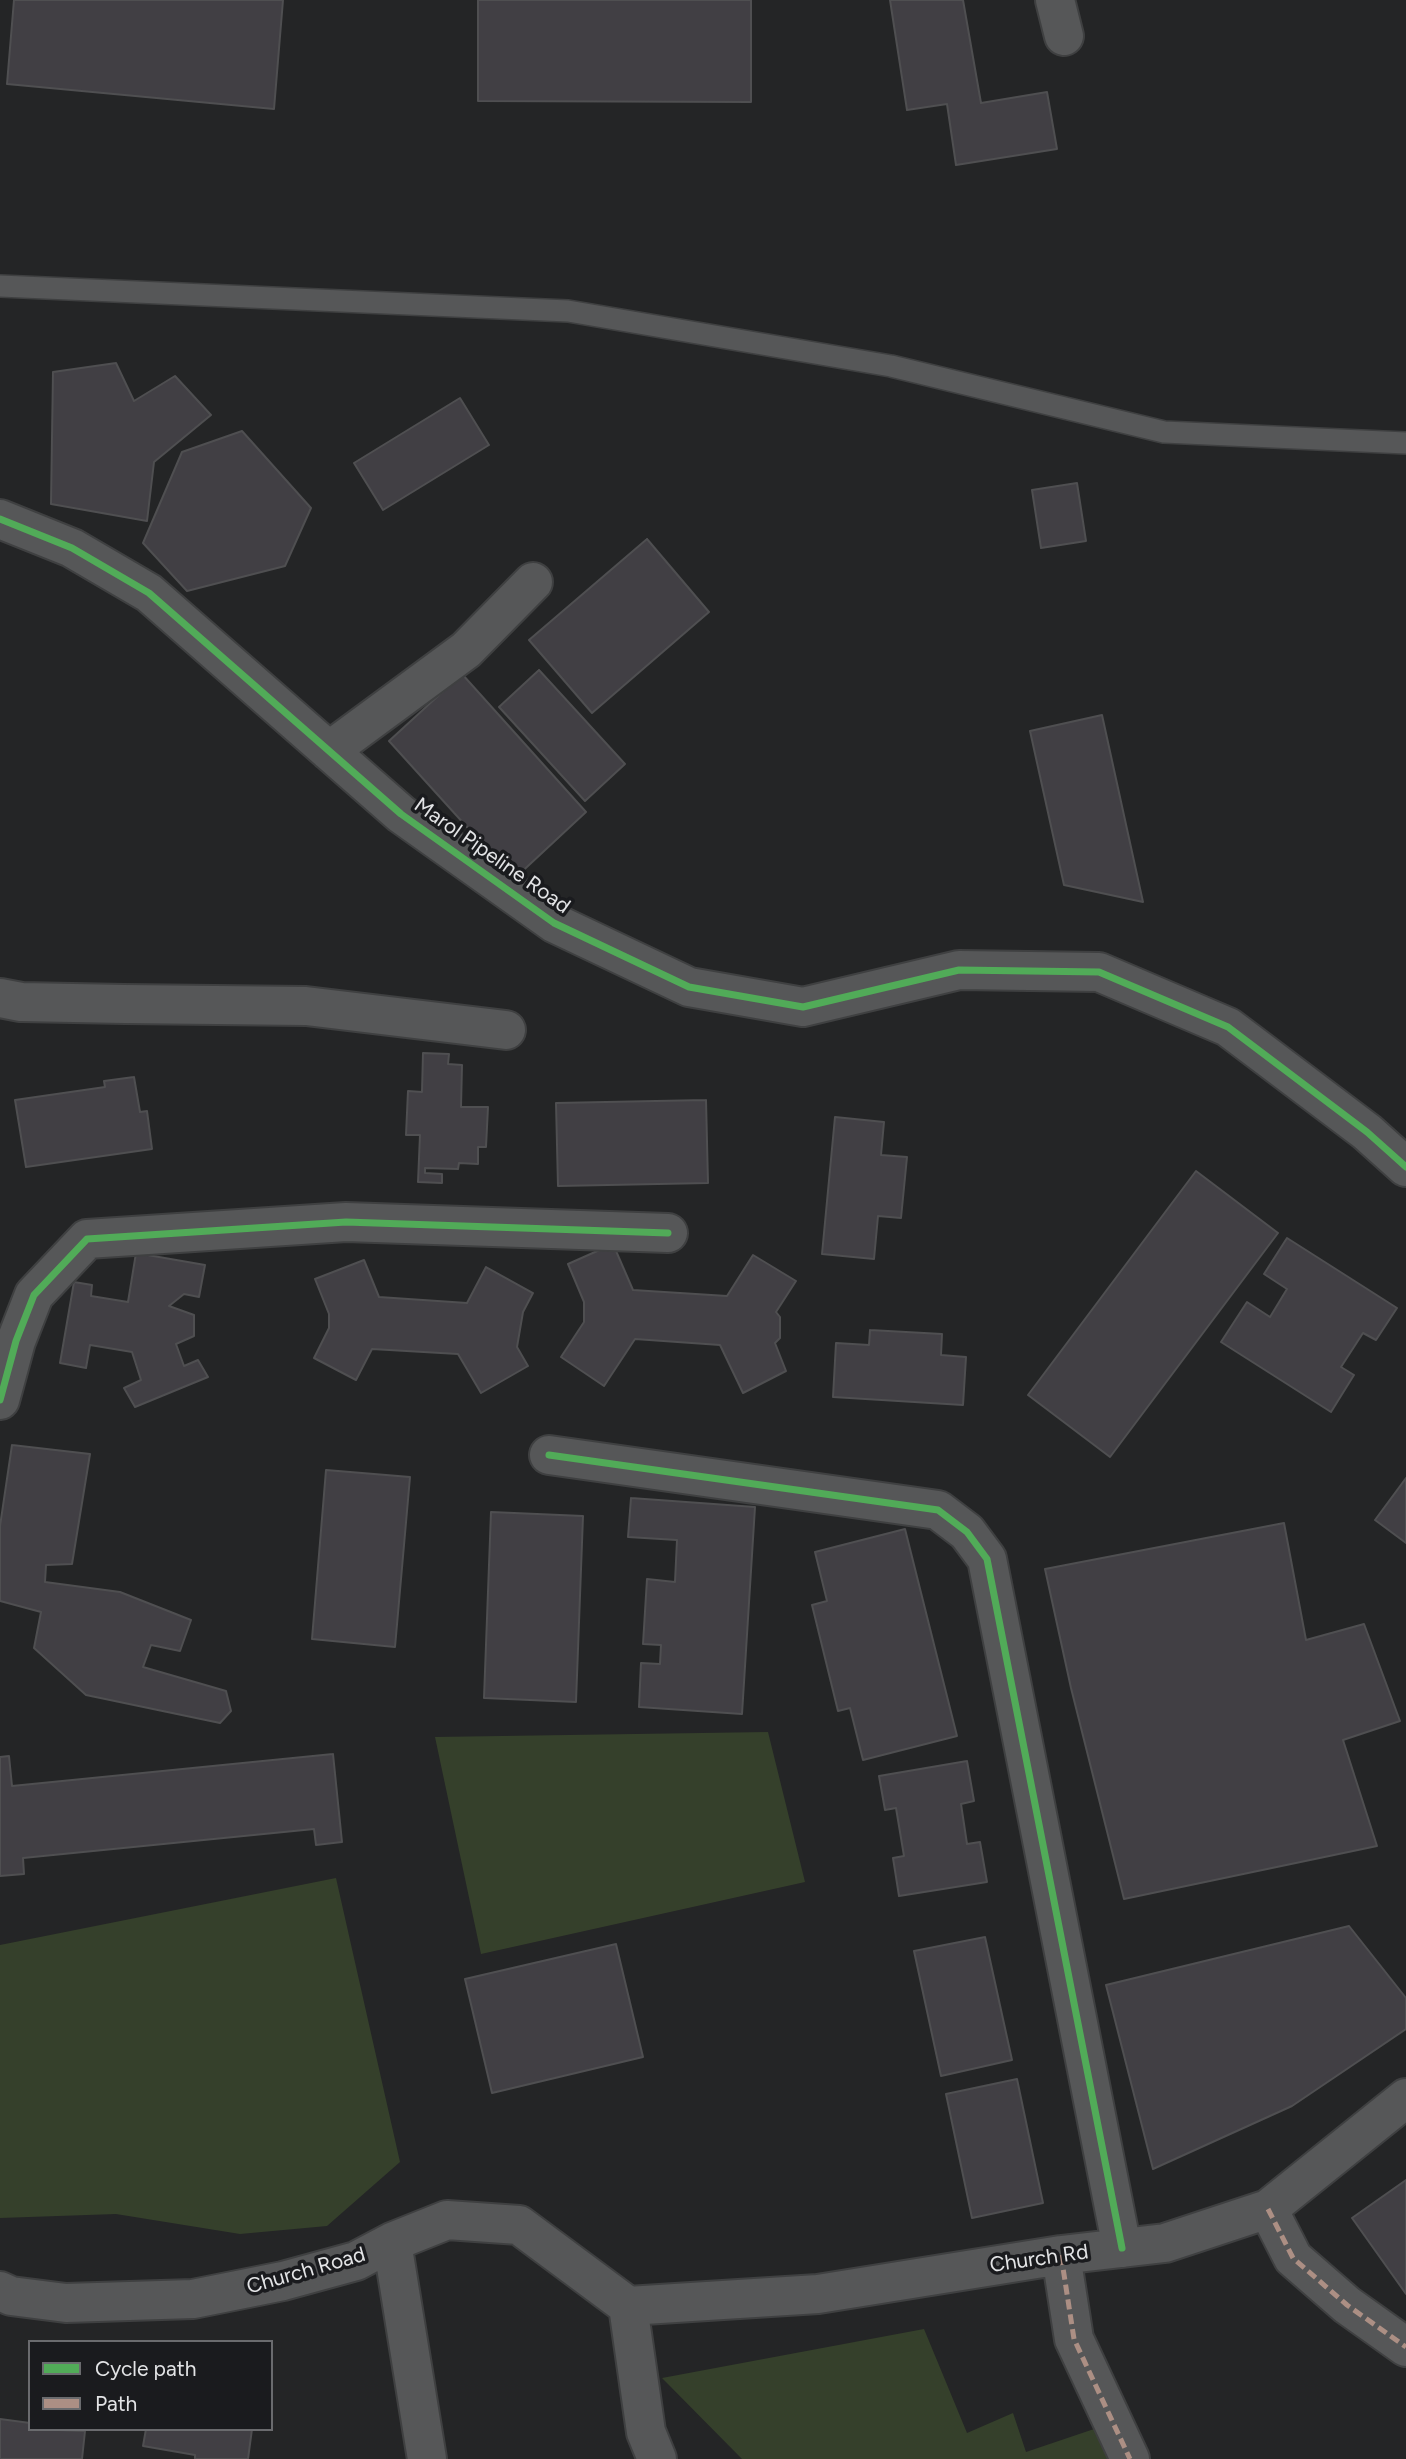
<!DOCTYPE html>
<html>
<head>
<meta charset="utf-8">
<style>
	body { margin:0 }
	#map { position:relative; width:1406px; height:2459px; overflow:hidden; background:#242526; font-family:Figtree,sans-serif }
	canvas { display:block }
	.legend { position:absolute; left:28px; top:2340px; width:245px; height:91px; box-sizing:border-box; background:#1a1b1e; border:2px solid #6a6b6e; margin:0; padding:9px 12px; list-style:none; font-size:21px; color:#e3e4e6 }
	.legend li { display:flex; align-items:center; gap:14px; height:35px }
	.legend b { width:35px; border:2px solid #6a6b6e }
</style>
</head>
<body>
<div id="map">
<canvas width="1406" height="2459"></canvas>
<ul class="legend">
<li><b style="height:9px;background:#51ab58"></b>Cycle path</li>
<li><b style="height:9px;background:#ac8f84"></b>Path</li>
</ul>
</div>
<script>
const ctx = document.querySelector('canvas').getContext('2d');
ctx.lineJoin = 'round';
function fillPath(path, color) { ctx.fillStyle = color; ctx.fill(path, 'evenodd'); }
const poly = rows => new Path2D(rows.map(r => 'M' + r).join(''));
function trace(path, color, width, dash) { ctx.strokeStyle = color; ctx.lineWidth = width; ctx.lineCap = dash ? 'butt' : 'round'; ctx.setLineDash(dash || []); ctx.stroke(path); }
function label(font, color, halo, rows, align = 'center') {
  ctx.font = font + ' Figtree,sans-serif'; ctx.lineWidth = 7; ctx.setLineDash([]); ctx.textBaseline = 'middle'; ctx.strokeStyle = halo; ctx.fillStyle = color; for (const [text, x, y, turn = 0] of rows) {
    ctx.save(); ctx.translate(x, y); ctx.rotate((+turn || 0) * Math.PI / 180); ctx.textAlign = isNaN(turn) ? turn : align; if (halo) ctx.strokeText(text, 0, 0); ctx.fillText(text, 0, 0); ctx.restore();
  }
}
fillPath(poly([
	[768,1732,805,1882,481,1954,435,1737],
	[336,1878,400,2162,327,2226,240,2234,116,2214,0,2218,0,1945],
	[924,2329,967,2433,1013,2413,1026,2452,1097,2428,1125,2459,742,2459,662,2378]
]), '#35402b');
const building = poly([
	[14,0,283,0,274,109,7,84,14,0],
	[478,0,751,0,751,102,478,101,478,0],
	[890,0,963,0,981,103,1047,92,1057,149,956,165,947,104,907,110,890,0],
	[116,363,134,401,175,376,211,415,154,462,147,521,51,504,53,372,116,363],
	[460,398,489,445,383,510,354,463,460,398],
	[242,431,311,508,285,566,187,591,143,543,182,452,242,431],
	[1077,483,1086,541,1041,548,1032,490,1077,483],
	[647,539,709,612,592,713,529,640,647,539],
	[539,670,625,764,585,801,499,707,539,670],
	[462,674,586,812,514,879,389,741,462,674],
	[1102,715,1143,902,1064,885,1030,731,1102,715],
	[423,1053,449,1054,448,1064,462,1065,461,1107,488,1107,486,1147,478,1147,478,1164,459,1163,458,1169,425,1168,425,1173,442,1174,442,1183,418,1182,420,1135,406,1135,408,1091,422,1092,423,1053],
	[134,1077,140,1112,147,1111,152,1149,26,1167,15,1100,105,1087,104,1081,134,1077],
	[706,1100,708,1183,558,1186,556,1103,706,1100],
	[835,1117,884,1122,881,1155,907,1157,901,1218,878,1216,874,1259,822,1254,835,1117],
	[1196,1171,1278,1233,1110,1457,1028,1395,1196,1171],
	[1287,1238,1397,1308,1376,1340,1363,1333,1341,1367,1354,1375,1331,1412,1221,1342,1247,1302,1270,1317,1287,1289,1264,1274,1287,1238],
	[613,1244,633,1290,727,1296,753,1255,796,1281,776,1312,780,1317,780,1338,775,1343,786,1371,743,1393,720,1345,635,1339,604,1386,561,1357,584,1322,584,1302,568,1264,613,1244],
	[136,1253,205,1265,199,1297,184,1294,169,1306,194,1315,194,1336,176,1344,184,1366,198,1360,208,1377,135,1407,124,1388,141,1380,132,1352,90,1345,86,1368,60,1363,74,1282,92,1285,91,1296,128,1302,136,1253],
	[364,1260,379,1297,467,1303,486,1267,533,1293,523,1312,517,1347,528,1366,481,1393,458,1354,372,1349,356,1380,314,1358,329,1328,329,1314,315,1279,364,1260],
	[870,1330,942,1334,941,1355,966,1357,963,1405,833,1397,836,1343,869,1345,870,1330],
	[12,1445,90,1454,72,1564,46,1565,45,1582,120,1592,191,1620,180,1651,151,1645,143,1667,226,1691,231,1711,220,1723,86,1695,34,1648,41,1612,0,1601,0,1526,12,1445],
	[326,1470,410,1477,395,1647,312,1639,326,1470],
	[1406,1478,1406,1543,1375,1520,1406,1478],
	[631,1498,755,1507,742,1714,639,1707,641,1663,660,1664,661,1645,643,1644,647,1579,675,1582,677,1540,628,1537,631,1498],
	[491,1512,583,1516,576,1702,484,1698,491,1512],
	[1284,1523,1306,1640,1364,1624,1400,1721,1343,1740,1377,1846,1124,1899,1071,1688,1045,1569,1284,1523],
	[905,1529,957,1736,863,1760,850,1708,838,1711,812,1605,827,1601,815,1552,905,1529],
	[333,1754,342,1842,316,1845,314,1829,23,1858,24,1874,0,1876,0,1757,9,1756,12,1786,333,1754],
	[967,1761,974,1801,961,1804,967,1844,980,1842,987,1882,899,1896,893,1858,904,1856,896,1808,885,1810,879,1776,967,1761],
	[1349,1926,1406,1998,1406,2029,1292,2106,1153,2169,1106,1985,1349,1926],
	[985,1937,1012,2060,941,2076,914,1951,985,1937],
	[616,1944,643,2057,492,2093,465,1979,616,1944],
	[1017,2079,1043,2203,972,2218,946,2094,1017,2079],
	[1406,2180,1406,2294,1352,2218,1406,2180],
	[0,2419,30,2423,30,2429,85,2431,82,2459,0,2459,0,2419],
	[146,2429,252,2429,248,2459,195,2459,195,2455,143,2446,146,2429]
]);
fillPath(building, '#413f44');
trace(building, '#4f4f51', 2);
const lane = poly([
	[0,286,568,311,891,366,1164,432,1406,443]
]);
const street = poly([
	[1055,0,1064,36],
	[0,519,72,548,149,593,401,814,554,923,689,987,803,1007,959,970,1099,972,1228,1027,1367,1132,1406,1167],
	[329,751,466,650,533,582],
	[0,998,21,1002,125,1004,306,1006,506,1030],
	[0,1400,16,1341,34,1295,87,1239,346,1222,668,1233],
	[549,1455,938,1510,967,1532,987,1559,1122,2248],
	[1268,2209,1293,2258,1347,2305,1406,2347],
	[392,2242,427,2459],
	[1061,2255,1074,2339,1130,2459],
	[0,2291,11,2296,66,2303,193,2299,283,2281,356,2261,392,2242,447,2220,519,2225,628,2306],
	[628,2306,818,2294,1061,2255,1165,2243,1268,2209,1406,2098],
	[628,2306,646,2432,657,2459]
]);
trace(lane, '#3f4041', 24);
trace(street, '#3f4041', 42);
trace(lane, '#565758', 21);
trace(street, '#565758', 38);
trace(poly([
	[1268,2209,1293,2258,1347,2305,1406,2347],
	[1061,2255,1074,2339,1130,2459]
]), '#ac8f84', 5, [10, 5]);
trace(poly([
	[0,519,72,548,149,593,401,814,554,923,689,987,803,1007,959,970,1099,972,1228,1027,1367,1132,1406,1167],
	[0,1400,16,1341,34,1295,87,1239,346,1222,668,1233],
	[549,1455,938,1510,967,1532,987,1559,1122,2248]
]), '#51ab58', 7);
label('21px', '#e3e4e6', '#1a1b1e', [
	["Marol Pipeline Road",492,856,35],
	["Church Rd",1039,2259,-8],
	["Church Road",306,2271,-16]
]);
</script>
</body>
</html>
